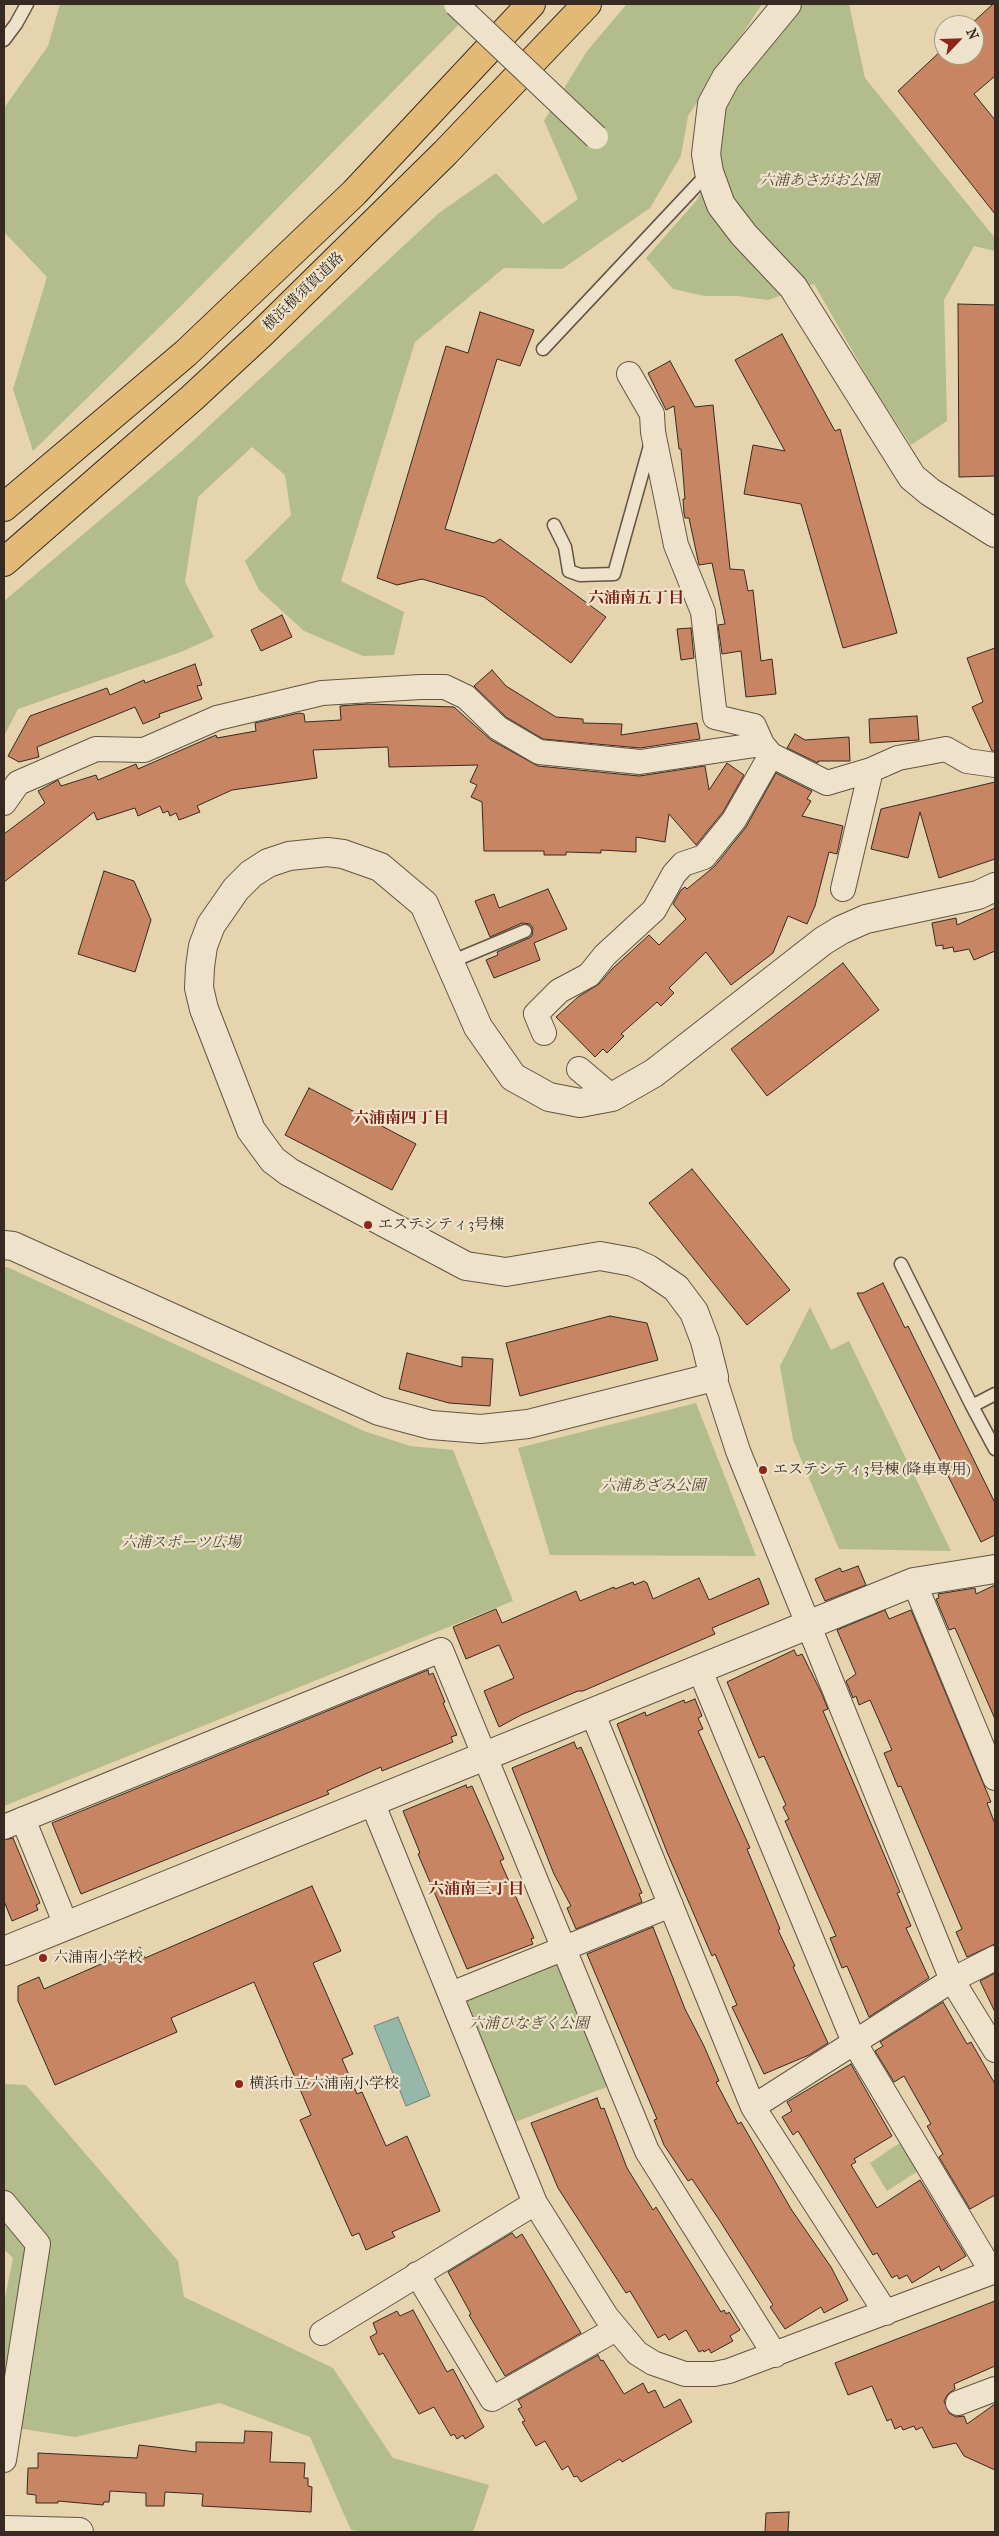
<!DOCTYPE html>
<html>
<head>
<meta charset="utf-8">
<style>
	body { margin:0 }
	#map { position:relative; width:999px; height:2536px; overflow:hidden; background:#e5d4ad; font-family:"IM FELL French Canon",serif }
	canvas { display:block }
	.frame { position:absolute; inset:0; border:5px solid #362a23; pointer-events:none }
	.north { position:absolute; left:934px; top:15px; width:50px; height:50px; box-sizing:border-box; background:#eee3ca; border:1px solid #a49987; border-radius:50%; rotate:66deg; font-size:14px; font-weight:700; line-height:20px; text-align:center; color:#362a23 }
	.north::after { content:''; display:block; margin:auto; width:18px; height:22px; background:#8f2418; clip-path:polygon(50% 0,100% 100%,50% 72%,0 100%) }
</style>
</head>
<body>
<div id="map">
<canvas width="999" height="2536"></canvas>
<div class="frame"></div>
<div class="north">N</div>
</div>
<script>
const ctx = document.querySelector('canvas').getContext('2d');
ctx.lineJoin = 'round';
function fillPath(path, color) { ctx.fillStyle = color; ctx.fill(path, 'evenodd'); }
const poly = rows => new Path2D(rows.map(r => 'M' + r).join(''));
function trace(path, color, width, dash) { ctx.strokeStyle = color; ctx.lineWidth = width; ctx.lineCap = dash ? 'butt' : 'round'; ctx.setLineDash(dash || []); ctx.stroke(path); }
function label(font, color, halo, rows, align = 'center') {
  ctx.font = font + ' "IM FELL French Canon","Noto Serif JP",serif'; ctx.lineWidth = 4.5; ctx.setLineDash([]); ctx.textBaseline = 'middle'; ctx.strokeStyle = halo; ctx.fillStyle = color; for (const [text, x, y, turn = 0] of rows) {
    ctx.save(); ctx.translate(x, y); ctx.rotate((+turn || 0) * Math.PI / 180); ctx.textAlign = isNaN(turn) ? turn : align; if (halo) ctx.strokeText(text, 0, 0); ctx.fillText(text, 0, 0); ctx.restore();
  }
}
fillPath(poly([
	[60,4,479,4,181,306,33,451,13,389,47,277,4,232,4,108,48,46],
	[627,4,762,4,688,116,681,156,650,208,562,269,504,268,415,342,341,581,404,612,394,655,363,656,304,631,259,590,245,561,291,515,285,475,252,447,198,497,185,582,214,637,181,652,18,709,4,736,4,601,182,451,439,213,496,173,543,224,578,199,544,121,587,51],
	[783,4,849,4,865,78,995,238,995,251,974,246,944,300,947,421,911,445,872,385,814,284,768,300,737,296,705,296,673,289,646,258,696,201,720,160,711,139,724,84],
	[7,1267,364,1431,410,1446,453,1450,513,1601,4,1806,4,1268],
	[810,1307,831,1350,849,1341,951,1551,839,1549,793,1440,780,1366],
	[696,1403,756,1556,550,1555,518,1448],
	[555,1955,609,2086,515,2122,462,1995],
	[4,2084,26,2085,178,2261,184,2297,333,2368,393,2458,489,2485,473,2532,365,2532,351,2530,310,2437,220,2403,75,2437,4,2426,4,2303,13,2258,4,2249],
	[904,2140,921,2169,887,2191,870,2163]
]), '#b3bd8b');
const water = poly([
	[398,2017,430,2096,406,2106,374,2026,398,2017]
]);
fillPath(water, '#96b8a9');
trace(water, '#707f73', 1);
const building = poly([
	[993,4,995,4,995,76,974,94,995,120,995,214,898,91,944,48,944,55,974,55,974,25,970,25,993,4],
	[958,304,995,305,995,476,959,477,958,304],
	[480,312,534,330,520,366,497,359,445,529,494,543,500,539,606,617,571,663,484,597,422,579,397,585,377,578,446,346,468,353,480,312],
	[782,334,835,431,840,429,897,633,843,648,801,504,744,494,753,445,785,451,735,360,782,334],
	[670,361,695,407,713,405,730,569,744,570,748,591,753,590,761,661,772,659,776,694,746,697,741,651,722,654,718,625,725,624,712,563,699,565,689,518,685,518,684,513,683,499,685,499,681,449,679,449,674,406,666,410,648,373,670,361],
	[282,615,292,637,261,651,251,630,282,615],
	[691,628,694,658,681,660,677,629,691,628],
	[995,648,995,751,992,751,972,707,983,702,967,658,995,648],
	[195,664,202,685,197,686,202,699,159,714,160,717,143,724,135,707,37,747,39,757,19,762,8,756,30,716,107,688,110,695,144,680,145,683,195,664],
	[492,670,506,686,556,717,583,719,583,723,622,724,621,735,697,723,700,739,640,748,543,739,506,717,474,686,492,670],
	[367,704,454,707,491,740,538,766,639,776,705,766,709,790,727,763,744,775,723,812,696,845,669,814,665,842,636,837,636,852,601,850,601,853,566,852,566,855,544,855,544,851,484,851,482,802,471,797,477,785,470,782,478,765,389,767,388,747,313,750,317,778,232,790,197,806,200,812,179,820,176,813,170,816,168,811,163,813,160,806,138,816,135,808,97,820,94,812,4,882,4,834,45,803,38,791,58,780,61,786,96,775,98,780,136,764,138,769,216,735,217,738,256,731,255,723,299,713,304,714,305,722,341,720,340,706,367,704],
	[917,716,919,740,870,743,869,719,917,716],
	[795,734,805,740,849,737,850,761,818,761,818,763,787,748,795,734],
	[776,773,812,791,807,799,811,801,802,816,843,826,837,854,829,852,815,906,807,924,788,916,773,953,731,985,706,952,669,988,674,993,661,1006,657,1002,621,1034,624,1036,607,1053,603,1049,595,1057,556,1017,578,997,599,984,612,969,649,935,659,945,686,919,673,904,681,890,685,887,687,889,715,866,746,827,776,773],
	[995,782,995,859,939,878,920,812,908,858,871,849,881,809,995,782],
	[104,871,134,881,151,920,135,972,78,954,104,871],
	[548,889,567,929,534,943,540,960,494,978,486,960,498,955,497,952,529,938,532,936,533,928,530,924,522,923,490,937,475,901,494,894,499,908,548,889],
	[995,908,995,951,974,960,969,949,954,952,953,947,943,949,943,945,936,946,932,923,956,918,957,925,995,908],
	[843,963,879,1010,767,1096,731,1049,843,963],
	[309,1088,416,1144,392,1190,285,1135,309,1088],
	[692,1169,790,1290,747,1325,649,1203,692,1169],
	[883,1283,905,1328,908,1326,995,1503,995,1535,981,1542,857,1293,863,1293,883,1283],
	[610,1316,647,1323,658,1360,520,1396,506,1343,610,1316],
	[407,1353,462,1367,462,1357,493,1359,490,1406,449,1403,399,1389,407,1353],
	[858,1566,866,1585,825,1601,815,1579,840,1568,842,1572,858,1566],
	[699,1578,709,1600,759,1578,769,1604,712,1628,715,1634,583,1691,578,1691,521,1715,499,1727,484,1691,514,1678,499,1645,466,1659,453,1627,496,1609,502,1623,576,1591,580,1601,614,1587,615,1589,633,1582,634,1585,644,1581,647,1583,653,1599,699,1578],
	[995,1585,995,1719,955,1628,949,1630,936,1599,939,1598,938,1594,975,1588,976,1594,995,1585],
	[885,1610,889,1619,911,1610,991,1802,987,1803,995,1824,995,1944,967,1957,956,1932,962,1929,901,1786,898,1787,884,1753,892,1750,870,1700,859,1705,856,1696,853,1698,846,1681,856,1674,837,1630,885,1610],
	[794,1650,797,1656,802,1654,821,1692,828,1709,823,1711,900,1892,897,1893,911,1926,906,1928,929,1978,869,2017,847,1966,842,1968,830,1938,836,1936,785,1821,789,1819,783,1807,786,1805,764,1756,759,1758,727,1682,794,1650],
	[428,1670,429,1675,433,1673,445,1702,443,1703,457,1735,451,1737,453,1742,382,1771,381,1767,327,1791,329,1794,304,1804,81,1894,52,1823,428,1670],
	[695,1699,702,1716,698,1718,703,1729,698,1731,750,1848,747,1849,780,1929,778,1930,795,1966,793,1967,828,2043,809,2055,764,2074,732,2007,737,2005,715,1954,712,1956,667,1852,617,1724,645,1712,646,1716,684,1700,685,1703,695,1699],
	[574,1742,577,1749,581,1747,594,1777,642,1893,639,1894,642,1902,576,1929,567,1908,571,1906,554,1874,512,1768,574,1742],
	[466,1785,467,1788,472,1786,488,1822,504,1859,500,1861,534,1938,531,1939,533,1944,467,1969,418,1854,420,1853,403,1811,466,1785],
	[13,1838,40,1903,36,1905,38,1910,12,1921,4,1901,4,1840,13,1838],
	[312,1886,341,1951,313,1963,353,2054,342,2059,357,2094,362,2092,386,2146,407,2136,440,2211,392,2232,395,2237,366,2250,359,2233,352,2236,300,2120,311,2115,254,1982,171,2018,177,2032,55,2085,18,2001,18,1986,39,1977,44,1989,140,1947,145,1958,312,1886],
	[653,1927,685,2009,704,2046,719,2081,716,2082,738,2124,741,2122,791,2209,831,2267,848,2300,824,2313,821,2307,785,2329,770,2307,773,2305,720,2221,692,2179,688,2181,664,2145,654,2120,657,2119,587,1954,653,1927],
	[995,1973,995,2012,980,1981,995,1973],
	[943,2002,967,2044,971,2042,995,2084,995,2195,970,2209,939,2157,943,2154,927,2126,931,2124,904,2076,894,2082,875,2051,883,2046,880,2042,943,2002],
	[851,2064,892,2136,854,2159,856,2162,851,2165,877,2208,920,2180,966,2256,941,2271,939,2266,912,2283,907,2275,899,2279,897,2275,892,2278,877,2253,873,2255,798,2131,793,2135,782,2117,792,2111,787,2102,851,2064],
	[597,2098,601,2109,604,2108,627,2168,653,2210,656,2207,721,2312,724,2310,726,2314,729,2312,740,2330,730,2336,733,2341,711,2353,709,2349,704,2352,703,2350,699,2352,686,2330,669,2340,665,2334,658,2338,630,2291,626,2293,558,2188,531,2123,597,2098],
	[512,2233,516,2238,522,2234,581,2333,505,2376,469,2315,471,2314,448,2272,512,2233],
	[995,2301,995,2366,954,2384,955,2389,948,2394,944,2401,949,2413,956,2417,964,2416,967,2424,995,2404,995,2470,964,2456,956,2443,933,2448,922,2427,916,2430,914,2426,903,2430,901,2426,895,2429,891,2419,887,2421,872,2386,848,2395,835,2363,995,2301],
	[413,2310,447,2372,453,2369,484,2427,465,2439,463,2435,457,2439,454,2434,451,2436,434,2407,419,2414,383,2353,379,2355,370,2337,377,2333,373,2323,397,2311,400,2316,413,2310],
	[598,2355,601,2361,603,2360,624,2394,643,2383,648,2393,655,2390,664,2408,680,2399,692,2422,622,2462,620,2459,581,2482,577,2476,574,2477,568,2466,562,2470,545,2441,536,2446,522,2422,525,2421,518,2409,522,2407,518,2400,598,2355],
	[245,2431,272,2432,270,2462,305,2463,304,2478,308,2478,308,2486,312,2487,311,2512,202,2506,203,2494,165,2492,164,2506,146,2506,146,2493,110,2491,109,2502,104,2502,103,2505,58,2501,58,2503,36,2503,36,2495,27,2494,28,2468,38,2468,38,2453,137,2458,139,2445,196,2452,196,2442,244,2443,245,2431],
	[789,2512,788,2532,765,2532,766,2513,789,2512]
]);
fillPath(building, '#c88563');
trace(building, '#362a23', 1);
const service = poly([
	[4,40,16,24,27,4],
	[543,349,709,172],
	[554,525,565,547,569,571,580,575,614,574,651,442],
	[448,963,525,931],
	[901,1264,972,1406,995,1449],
	[972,1406,995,1394]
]);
const minor = poly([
	[629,374,652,414,653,432,676,545,703,612,715,717,754,726,762,744],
	[4,803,18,783,96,749,144,750,217,718,322,693,420,687,445,687,466,697,498,728,539,752,640,762,762,744,771,755,827,783,871,770,898,758,946,749,967,761,995,765],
	[843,889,871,770],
	[544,1033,536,1014,559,991,589,975,605,955,654,910,674,874,683,864,704,857,734,820,771,755],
	[579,1069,612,1097],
	[714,1377,738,1451,952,1980,995,2050],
	[914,1582,995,1778],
	[699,1668,854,2042,992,2272],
	[592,1712,753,2107,886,2313],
	[372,1802,535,2203,606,2316,637,2353,653,2363,685,2374,714,2374,729,2371,995,2271],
	[23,1819,66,1925],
	[4,1827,441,1650,647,2151,775,2355],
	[451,1994,671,1905],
	[753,2107,952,1980,995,1958],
	[4,2203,38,2244,4,2460],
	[417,2274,492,2399,616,2329],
	[322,2333,535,2203],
	[958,2403,995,2389]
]);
const tertiary = poly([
	[787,4,726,78,712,104,706,154,709,172,721,205,744,235,793,287,912,477,930,492,995,533],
	[4,1245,13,1246,379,1411,431,1425,481,1429,528,1424,714,1377,705,1341,694,1312,676,1288,648,1269,633,1262,600,1256,506,1272,466,1266,289,1172,273,1160,251,1130,204,1009,199,988,200,967,203,946,211,925,236,889,251,874,268,863,289,856,327,852,343,854,380,867,424,904,478,1027,513,1077,549,1097,580,1103,612,1097,654,1073,823,941,841,930,866,919,978,895,995,887],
	[4,1951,914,1582,995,1569],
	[4,2530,79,2532]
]);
const motorway = poly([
	[4,507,186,353,354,193,531,4],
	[4,562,192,398,261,334,445,153,587,4]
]);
trace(service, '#625446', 15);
trace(minor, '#625446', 26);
trace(tertiary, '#625446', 30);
trace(motorway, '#362a23', 30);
trace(service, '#eee3ca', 12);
trace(minor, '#eee3ca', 24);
trace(tertiary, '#eee3ca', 28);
trace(motorway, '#e2ba76', 28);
const minorBridge = poly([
	[456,4,596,137]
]);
trace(minorBridge, '#625446', 26, []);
trace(minorBridge, '#eee3ca', 24);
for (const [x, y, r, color] of [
	[368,1225,5,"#8f2418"],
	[763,1470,5,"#8f2418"],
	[43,1958,5,"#8f2418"],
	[239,2084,5,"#8f2418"]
]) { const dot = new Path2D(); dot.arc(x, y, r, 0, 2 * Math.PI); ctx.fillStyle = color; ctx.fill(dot); trace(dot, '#eee3ca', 2); }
label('italic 15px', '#4f4738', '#eee3ca', [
	["六浦あさがお公園",819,181],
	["六浦あざみ公園",653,1486],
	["六浦スポーツ広場",181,1543],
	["六浦ひなぎく公園",529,2024]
]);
label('15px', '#362a23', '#eee3ca', [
	["横浜横須賀道路",304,292,-44]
]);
label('15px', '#362a23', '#eee3ca', [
	["エステシティ3号棟",378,1225],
	["エステシティ3号棟 (降車専用)",773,1470],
	["六浦南小学校",53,1958],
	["横浜市立六浦南小学校",249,2084]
], 'left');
label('bold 16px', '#7a1f14', '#eee3ca', [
	["六浦南五丁目",636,599],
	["六浦南四丁目",401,1119],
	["六浦南三丁目",476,1890]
]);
</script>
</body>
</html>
